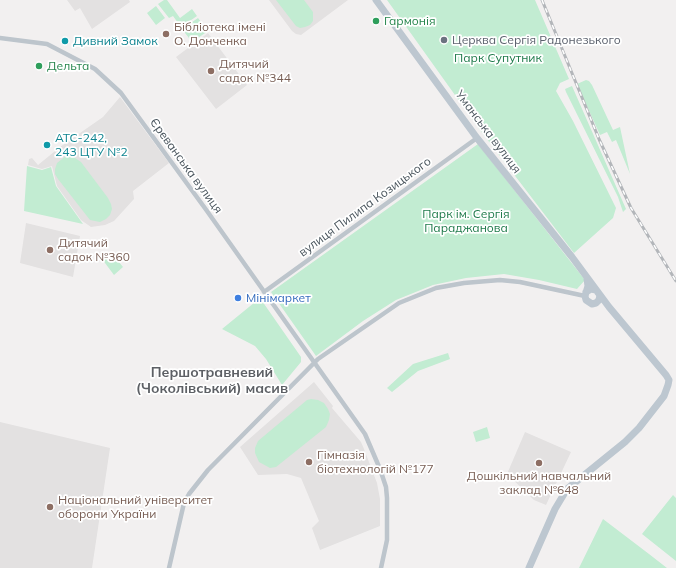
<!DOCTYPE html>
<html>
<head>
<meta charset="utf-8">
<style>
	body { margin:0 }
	canvas { display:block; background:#f2f0f0 }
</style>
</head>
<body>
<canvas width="676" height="568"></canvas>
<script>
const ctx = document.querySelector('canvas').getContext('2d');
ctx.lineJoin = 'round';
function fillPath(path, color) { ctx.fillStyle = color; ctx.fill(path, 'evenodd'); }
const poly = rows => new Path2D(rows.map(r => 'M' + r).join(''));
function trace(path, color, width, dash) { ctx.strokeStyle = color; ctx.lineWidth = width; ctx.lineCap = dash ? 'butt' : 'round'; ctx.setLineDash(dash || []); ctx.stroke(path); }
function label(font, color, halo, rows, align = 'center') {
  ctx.font = font + ' Mulish,sans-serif'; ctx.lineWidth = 3.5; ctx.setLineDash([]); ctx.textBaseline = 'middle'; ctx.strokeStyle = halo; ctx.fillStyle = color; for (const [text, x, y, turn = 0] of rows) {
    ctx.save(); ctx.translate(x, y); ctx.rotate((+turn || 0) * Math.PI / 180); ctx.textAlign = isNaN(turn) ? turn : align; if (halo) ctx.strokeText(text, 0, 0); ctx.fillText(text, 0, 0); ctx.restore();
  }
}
fillPath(poly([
	[67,0,129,0,130,2,92,29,80,8,75,11],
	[269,0,348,0,301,35,296,34,292,31],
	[208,33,247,85,216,109,176,57],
	[120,97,169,163,133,191,134,199,114,221,105,225,91,227,81,220,57,186,52,166,42,169,28,165,29,159,32,158,38,165,60,147,103,117],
	[26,223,80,236,73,277,20,263],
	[314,382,333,406,332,408,361,442,364,449,377,483,380,499,380,526,320,550,312,528,319,521,301,478,287,474,258,475,240,447],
	[0,422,110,448,92,568,0,568],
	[525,432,571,452,546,505,534,500,507,474]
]), '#e3e1e1');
fillPath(poly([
	[164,0,167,0,180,18,192,9,197,16,181,27,173,16,169,18,158,4],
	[276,0,304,0,313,12,313,21,310,25,305,27,300,28,296,26],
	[387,0,535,0,569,79,560,83,556,91,573,121,616,208,613,218,574,253,480,130],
	[156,6,165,18,156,25,147,13],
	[198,18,208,31,192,42,182,29],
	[586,80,589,81,592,85,613,130,620,127,630,174,616,140,612,142,607,132,600,135,577,84],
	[572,86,626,209,623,212,618,197,566,92,565,89],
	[478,144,585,280,577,289,539,280,504,274,466,278,433,285,396,300,363,321,316,356,271,292],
	[66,156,72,156,81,162,108,198,111,204,112,209,110,215,106,219,100,222,90,220,58,179,55,174,55,169,57,163],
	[27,166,42,170,51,167,56,186,83,224,24,211],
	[111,252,123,267,114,275,102,259],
	[260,298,301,357,301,362,282,385,266,359,255,346,222,329],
	[448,353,450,359,418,371,392,392,387,388,413,364],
	[311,399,318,400,324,403,328,409,330,414,329,420,326,427,276,467,270,468,259,462,255,453,255,448,258,441,307,400],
	[487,427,490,438,476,442,473,432],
	[673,495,676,498,676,561,642,534],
	[603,519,649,554,667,568,579,568]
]), '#c2ecd2');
trace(poly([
	[0,38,47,44,95,69,121,93,207,211,365,434,380,469,386,487,387,498,387,540,381,568],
	[264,292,477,138],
	[169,568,184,503,189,494,208,470,318,359,399,303,436,288,464,283,500,280,520,282,585,296]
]), '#bdc5cc', 4.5);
trace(poly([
	[376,0,477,138,572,257,609,307,666,375,669,380,668,385,664,396,639,428,625,442,567,489,555,509,529,568],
	[586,292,591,289,596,290,600,295,599,300,596,303,592,304,586,300,585,296,588,286,587,279]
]), '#bdc7d0', 7);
const rail = poly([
	[542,0,599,139,631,208,676,281]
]);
trace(rail, '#b3b6ba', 3);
trace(rail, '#fff', 1.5, [4.5]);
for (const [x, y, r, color] of [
	[376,21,4,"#2e9e5b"],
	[166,34,4,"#8d6e63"],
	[444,40,4,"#6b7280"],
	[65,41,4,"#0f9aa8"],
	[39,66,4,"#2e9e5b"],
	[211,71,4,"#8d6e63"],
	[47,145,4,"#0f9aa8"],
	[50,250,4,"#8d6e63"],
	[238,298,4,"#3f7fe0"],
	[309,462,4,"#8d6e63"],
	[539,463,4,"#8d6e63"],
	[50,507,4,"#8d6e63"]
]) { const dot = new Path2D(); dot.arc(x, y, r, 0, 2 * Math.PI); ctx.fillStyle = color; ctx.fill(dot); trace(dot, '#fff', 1.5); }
label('12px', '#27864d', '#fff', [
	["Гармонія",384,21],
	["Дельта",47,66]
], 'left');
label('12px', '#785e54', '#fff', [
	["Бібліотека імені",174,27],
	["О. Донченка",174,41],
	["Дитячий",219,64],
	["садок №344",219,78],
	["Дитячий",58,243],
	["садок №360",58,257],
	["Гімназія",317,455],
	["біотехнологій №177",317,469],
	["Дошкільний навчальний",539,476,"center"],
	["заклад №648",539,490,"center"],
	["Національний університет",58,500],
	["оборони України",58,514]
], 'left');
label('12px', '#5b616d', '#fff', [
	["Церква Сергія Радонезького",452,40]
], 'left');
label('12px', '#0d838f', '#fff', [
	["Дивний Замок",73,41],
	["АТС-242,",55,138],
	["243 ЦТУ №2",55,152]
], 'left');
label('12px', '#1e7a4a', '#fff', [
	["Парк Супутник",498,58],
	["Парк ім. Сергія",466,214],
	["Параджанова",466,228]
]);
label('12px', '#49545c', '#fff', [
	["Уманська вулиця",488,132,53],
	["Єреванська вулиця",186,166,54],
	["вулиця Пилипа Козицького",365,207,-36]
]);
label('12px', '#366cbe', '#fff', [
	["Мінімаркет",246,298]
], 'left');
label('bold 14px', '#5d6065', '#fff', [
	["Першотравневий",212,373],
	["(Чоколівський) масив",212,389]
]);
</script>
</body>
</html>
